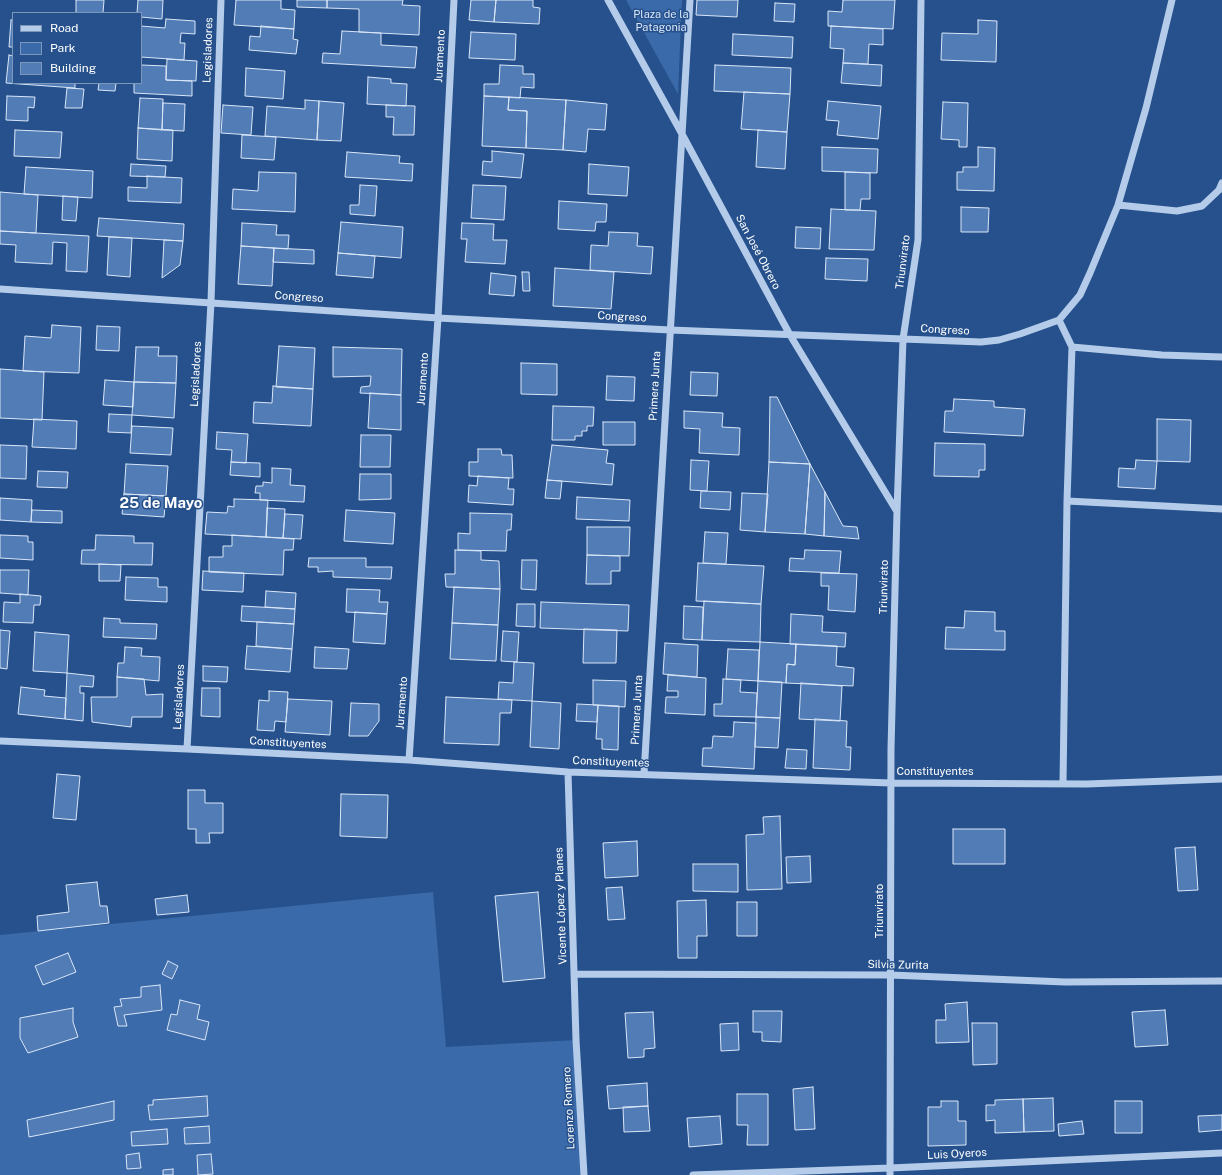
<!DOCTYPE html>
<html>
<head>
<meta charset="utf-8">
<style>
	body { margin:0 }
	#map { position:relative; width:1222px; height:1175px; overflow:hidden; background:#26518c; font-family:"Public Sans",sans-serif }
	canvas { display:block }
	.legend { position:absolute; left:12px; top:12px; width:130px; height:72px; box-sizing:border-box; background:#26518c; border:1px solid #7d97ba; margin:0; padding:5px 7px; list-style:none; font-size:12px; color:#fff }
	.legend li { display:flex; align-items:center; gap:8px; height:20px }
	.legend b { width:20px; border:1px solid #7d97ba }
</style>
</head>
<body>
<div id="map">
<canvas width="1222" height="1175"></canvas>
<ul class="legend">
<li><b style="height:5px;background:#b4ccea"></b>Road</li>
<li><b style="height:11px;background:#3a6aa9"></b>Park</li>
<li><b style="height:11px;background:#527cb5"></b>Building</li>
</ul>
</div>
<script>
const ctx = document.querySelector('canvas').getContext('2d');
ctx.lineJoin = 'round';
function fillPath(path, color) { ctx.fillStyle = color; ctx.fill(path, 'evenodd'); }
const poly = rows => new Path2D(rows.map(r => 'M' + r).join(''));
function trace(path, color, width, dash) { ctx.strokeStyle = color; ctx.lineWidth = width; ctx.lineCap = dash ? 'butt' : 'round'; ctx.setLineDash(dash || []); ctx.stroke(path); }
function label(font, color, halo, rows, align = 'center') {
  ctx.font = font + ' "Public Sans",sans-serif'; ctx.lineWidth = 3; ctx.setLineDash([]); ctx.textBaseline = 'middle'; ctx.strokeStyle = halo; ctx.fillStyle = color; for (const [text, x, y, turn = 0] of rows) {
    ctx.save(); ctx.translate(x, y); ctx.rotate((+turn || 0) * Math.PI / 180); ctx.textAlign = isNaN(turn) ? turn : align; if (halo) ctx.strokeText(text, 0, 0); ctx.fillText(text, 0, 0); ctx.restore();
  }
}
fillPath(poly([
	[626,0,682,0,678,94],
	[433,892,446,1047,576,1040,584,1175,0,1175,0,935]
]), '#3a6aa9');
const building = poly([
	[76,0,104,0,103,13,76,13,76,0],
	[138,0,163,0,162,19,141,17,141,13,137,13,138,0],
	[236,0,281,0,281,9,295,10,294,29,234,25,236,0],
	[297,0,327,0,327,8,297,7,297,0],
	[327,0,403,0,402,5,420,6,419,35,359,32,359,9,327,8,327,0],
	[471,0,496,0,494,22,469,20,471,0],
	[496,0,533,0,533,7,540,8,539,24,494,22,496,0],
	[697,0,738,0,737,17,696,15,697,0],
	[843,0,895,0,893,29,828,26,828,11,842,12,843,0],
	[775,3,795,4,794,22,774,21,775,3],
	[166,19,195,21,195,34,181,33,180,43,185,43,184,60,141,57,141,26,165,28,166,19],
	[11,20,13,20,13,47,9,47,11,20],
	[978,20,997,21,996,62,941,60,942,33,978,34,978,20],
	[261,26,294,29,293,39,298,40,296,54,249,50,250,36,260,37,261,26],
	[831,26,883,29,883,45,869,44,868,64,843,63,844,49,830,48,831,26],
	[342,31,381,33,381,45,417,47,415,68,322,63,323,53,340,54,342,31],
	[471,32,516,34,515,60,469,58,471,32],
	[733,34,793,37,792,58,732,55,733,34],
	[9,55,13,56,13,83,75,83,75,88,6,83,9,55],
	[167,59,197,61,196,81,166,80,167,59],
	[843,63,882,65,881,86,841,83,843,63],
	[141,65,166,66,166,80,192,81,192,96,134,93,134,83,141,83,141,65],
	[500,65,523,66,523,74,534,74,534,88,521,87,520,98,484,96,484,84,499,84,500,65],
	[715,65,791,68,790,94,714,91,715,65],
	[246,68,285,71,283,99,245,96,246,68],
	[368,77,391,79,391,83,407,84,406,106,367,104,368,77],
	[99,83,116,83,115,91,98,90,99,83],
	[67,88,84,89,82,108,65,108,67,88],
	[744,92,790,94,787,132,741,129,744,92],
	[7,96,35,97,34,108,28,107,28,121,6,120,7,96],
	[484,96,509,97,508,110,527,111,526,148,482,146,484,96],
	[509,97,566,100,563,150,526,148,527,111,508,110,509,97],
	[140,98,163,99,162,130,138,128,140,98],
	[305,100,319,101,317,140,265,136,267,106,305,109,305,100],
	[566,100,607,104,605,130,588,129,586,152,563,150,566,100],
	[319,101,344,103,341,141,317,140,319,101],
	[828,101,881,106,878,139,837,135,839,121,826,120,828,101],
	[943,102,968,103,967,147,959,147,959,140,941,139,943,102],
	[163,103,185,104,184,131,162,130,163,103],
	[223,105,253,107,251,135,221,133,223,105],
	[386,105,415,106,414,135,393,135,394,117,386,117,386,105],
	[138,128,173,130,172,161,137,159,138,128],
	[15,130,62,132,60,158,14,156,15,130],
	[758,130,787,132,785,169,756,167,758,130],
	[242,135,276,137,274,160,241,158,242,135],
	[822,147,878,149,877,173,822,171,822,147],
	[978,147,995,148,994,191,957,190,957,172,963,172,963,167,978,167,978,147],
	[492,151,524,154,521,178,482,175,483,161,492,162,492,151],
	[347,152,400,156,399,163,413,164,412,181,345,177,347,152],
	[131,164,166,166,165,177,130,176,131,164],
	[589,164,629,167,627,196,588,194,589,164],
	[26,167,93,171,92,198,24,194,26,167],
	[259,172,296,173,295,212,232,209,233,189,258,191,259,172],
	[845,172,870,173,870,199,861,199,860,210,845,210,845,172],
	[147,176,182,178,181,203,128,201,128,187,147,188,147,176],
	[360,185,377,186,375,216,350,214,350,205,359,205,360,185],
	[473,185,506,186,504,220,471,218,473,185],
	[0,192,38,195,36,233,0,231,0,192],
	[63,196,78,197,76,221,62,220,63,196],
	[559,201,607,204,606,222,596,222,595,231,558,229,559,201],
	[961,207,989,208,988,232,961,232,961,207],
	[831,209,876,211,874,250,829,249,831,209],
	[99,218,184,224,183,241,97,236,99,218],
	[341,222,403,227,401,258,338,253,341,222],
	[242,223,277,225,276,235,289,235,288,249,241,246,242,223],
	[462,223,494,224,493,240,507,240,505,264,465,262,467,239,461,239,462,223],
	[796,227,821,228,820,249,795,248,796,227],
	[0,231,89,236,87,272,66,271,67,243,53,242,52,264,15,262,16,245,0,244,0,231],
	[609,232,638,233,637,246,653,247,651,274,590,270,591,245,608,246,609,232],
	[109,237,132,238,130,277,107,275,109,237],
	[164,240,183,241,180,265,162,278,164,240],
	[241,246,274,248,272,286,238,284,241,246],
	[274,248,314,250,314,264,273,262,274,248],
	[338,253,375,256,373,278,336,275,338,253],
	[826,258,868,259,867,281,825,279,826,258],
	[555,268,614,272,611,309,553,306,555,268],
	[522,272,529,272,530,291,523,291,522,272],
	[491,273,516,276,514,296,489,294,491,273],
	[52,325,81,327,79,373,23,371,25,336,51,338,52,325],
	[97,326,120,327,119,351,96,350,97,326],
	[279,346,315,348,313,389,276,387,279,346],
	[136,347,159,347,158,356,177,356,176,383,134,382,136,347],
	[333,347,402,349,401,395,360,393,361,387,370,386,371,376,333,377,333,347],
	[521,363,557,364,557,395,521,394,521,363],
	[0,369,44,372,42,420,0,418,0,369],
	[691,372,718,373,717,396,690,395,691,372],
	[607,376,635,377,634,401,606,400,607,376],
	[105,380,134,382,133,407,103,405,105,380],
	[134,382,176,383,174,418,132,415,134,382],
	[273,386,313,389,311,426,253,423,254,402,272,403,273,386],
	[370,393,401,395,401,430,368,428,370,393],
	[770,397,777,397,810,464,769,462,770,397],
	[954,399,994,401,994,407,1025,409,1023,436,944,432,945,411,953,411,954,399],
	[553,406,594,407,593,426,587,426,587,431,582,431,582,436,575,436,575,440,552,440,553,406],
	[684,411,723,413,722,427,740,428,739,455,699,453,700,429,684,428,684,411],
	[109,414,132,415,131,433,108,432,109,414],
	[34,419,77,421,76,449,32,447,34,419],
	[1157,419,1191,420,1190,462,1157,461,1157,419],
	[603,422,635,422,635,445,603,445,603,422],
	[132,426,173,428,171,455,130,453,132,426],
	[217,432,248,434,246,463,231,462,232,450,216,449,217,432],
	[361,435,391,435,390,467,360,467,361,435],
	[935,443,985,444,985,470,979,470,979,477,934,476,935,443],
	[0,445,27,446,26,479,0,478,0,445],
	[552,445,608,450,606,463,614,464,612,485,547,480,552,445],
	[478,449,501,449,502,455,512,455,513,478,469,476,469,462,478,462,478,449],
	[691,460,709,461,707,491,690,490,691,460],
	[1136,460,1157,461,1155,489,1118,487,1119,468,1135,469,1136,460],
	[231,462,260,463,260,477,230,475,231,462],
	[769,462,810,464,805,534,765,532,769,462],
	[126,464,168,466,166,496,124,494,126,464],
	[810,464,825,492,824,536,805,534,810,464],
	[272,468,291,469,290,485,305,486,304,502,260,500,260,493,255,493,256,486,263,486,263,482,272,483,272,468],
	[38,471,68,472,67,488,37,487,38,471],
	[360,474,391,474,391,499,359,500,360,474],
	[478,476,509,478,508,489,514,489,513,505,468,502,469,485,477,486,478,476],
	[547,480,562,481,560,499,545,498,547,480],
	[701,491,731,492,730,510,700,508,701,491],
	[825,492,843,526,857,527,859,539,824,536,825,492],
	[742,493,768,494,765,532,740,530,742,493],
	[124,494,166,496,164,517,122,514,124,494],
	[577,497,630,500,629,521,576,519,577,497],
	[0,498,32,500,31,522,0,520,0,498],
	[234,499,268,500,266,537,205,534,207,512,227,513,228,506,234,507,234,499],
	[267,508,285,509,283,538,266,537,267,508],
	[32,510,62,511,62,523,31,522,32,510],
	[346,510,395,513,393,544,344,541,346,510],
	[470,513,512,514,511,530,507,530,506,551,458,550,458,533,470,534,470,513],
	[285,514,303,515,301,539,283,538,285,514],
	[587,527,630,527,629,556,587,555,587,527],
	[705,532,728,533,726,564,703,563,705,532],
	[0,535,28,536,28,542,33,542,33,560,0,558,0,535],
	[96,535,134,536,134,543,153,543,152,565,81,564,82,550,95,550,96,535],
	[232,535,294,539,293,550,284,550,283,575,209,572,209,557,223,557,223,546,232,546,232,535],
	[455,550,481,551,481,560,499,561,500,589,446,587,445,574,455,574,455,550],
	[805,550,841,551,839,573,789,571,790,558,804,559,805,550],
	[587,555,620,556,620,571,611,571,611,584,586,584,587,555],
	[309,558,366,558,366,567,392,567,391,579,333,577,333,571,318,572,318,567,308,567,309,558],
	[522,560,537,560,536,590,521,589,522,560],
	[698,563,764,566,761,604,696,601,698,563],
	[99,564,121,565,120,581,99,581,99,564],
	[0,570,29,570,28,595,0,593,0,570],
	[203,571,244,573,243,592,202,590,203,571],
	[821,573,857,574,855,612,828,610,829,586,821,586,821,573],
	[126,577,158,578,158,587,167,587,167,602,125,600,126,577],
	[454,587,500,589,498,625,452,623,454,587],
	[347,589,380,590,379,602,388,602,387,614,346,612,347,589],
	[266,591,296,593,295,609,265,607,266,591],
	[20,594,41,596,40,605,34,605,33,623,3,622,4,602,20,603,20,594],
	[704,601,761,604,760,642,702,640,704,601],
	[541,602,629,605,628,631,540,628,541,602],
	[517,604,535,604,535,627,516,626,517,604],
	[242,606,295,609,294,624,241,621,242,606],
	[684,606,703,607,702,640,683,639,684,606],
	[965,611,995,612,995,631,1005,631,1005,650,945,649,946,627,964,628,965,611],
	[355,612,387,614,385,644,353,642,355,612],
	[791,614,823,616,822,632,846,633,845,647,790,644,791,614],
	[104,618,120,619,120,623,157,624,156,639,103,637,104,618],
	[257,622,294,624,292,649,256,646,257,622],
	[452,623,498,625,496,661,450,659,452,623],
	[584,629,617,630,616,663,583,663,584,629],
	[0,630,10,631,7,669,0,668,0,630],
	[503,631,519,632,517,662,501,661,503,631],
	[35,632,69,635,67,673,33,671,35,632],
	[760,642,796,644,795,665,787,664,786,683,758,681,760,642],
	[665,643,698,645,697,677,663,674,665,643],
	[796,644,837,646,836,666,854,668,853,686,786,683,787,664,795,665,796,644],
	[247,646,292,649,290,672,245,669,247,646],
	[125,647,142,648,141,656,160,657,159,681,117,677,118,663,124,663,125,647],
	[315,647,349,649,347,669,314,668,315,647],
	[728,649,759,650,758,681,726,679,728,649],
	[514,662,534,663,532,701,498,699,499,682,513,683,514,662],
	[203,666,228,667,227,682,203,681,203,666],
	[67,673,94,676,93,687,80,686,80,693,84,693,83,721,65,719,67,673],
	[668,675,706,678,705,715,665,713,666,697,678,697,678,691,667,691,668,675],
	[117,677,144,679,146,695,163,694,162,717,132,717,131,727,92,722,91,697,117,697,117,677],
	[723,679,741,680,740,692,757,693,756,717,714,716,714,704,722,704,723,679],
	[593,680,626,681,625,707,593,705,593,680],
	[758,681,782,682,780,718,756,717,758,681],
	[801,683,842,686,840,721,799,719,801,683],
	[21,687,45,690,44,696,66,698,65,719,18,714,21,687],
	[202,688,220,688,220,717,201,716,202,688],
	[269,691,288,692,286,722,275,721,274,731,257,730,259,700,269,701,269,691],
	[446,697,512,700,511,713,500,713,499,745,444,743,446,697],
	[288,699,332,701,330,735,285,732,288,699],
	[532,701,561,703,559,749,530,747,532,701],
	[351,703,379,704,379,721,368,736,349,736,351,703],
	[577,704,598,705,597,722,576,721,577,704],
	[598,705,619,706,618,750,602,749,602,739,596,739,598,705],
	[756,717,780,718,778,748,755,747,756,717],
	[815,719,847,721,846,747,851,747,850,770,813,768,815,719],
	[734,722,756,723,754,769,702,766,703,748,712,748,713,736,733,737,734,722],
	[787,749,807,750,806,769,785,768,787,749],
	[57,774,80,776,76,820,53,818,57,774],
	[188,790,205,790,205,803,223,803,223,833,209,833,210,843,196,843,196,829,188,829,188,790],
	[341,794,388,795,387,838,340,836,341,794],
	[780,816,782,889,747,890,746,835,764,834,763,817,780,816],
	[953,829,1005,829,1005,864,953,864,953,829],
	[637,841,638,876,605,878,603,843,637,841],
	[1195,847,1198,890,1178,891,1175,848,1195,847],
	[810,856,811,882,787,883,786,857,810,856],
	[693,864,738,864,738,892,693,891,693,864],
	[97,882,100,906,107,906,109,923,38,931,37,916,69,912,66,885,97,882],
	[622,887,625,919,608,920,606,888,622,887],
	[538,892,545,978,503,982,495,896,538,892],
	[187,895,189,912,157,915,155,899,187,895],
	[706,900,707,936,697,936,697,958,678,958,677,901,706,900],
	[737,902,757,902,757,936,737,936,737,902],
	[68,953,76,972,43,985,35,966,68,953],
	[168,961,178,966,172,979,162,974,168,961],
	[160,985,162,1010,124,1015,127,1026,118,1026,114,1007,122,1006,120,999,141,997,141,987,160,985],
	[180,1000,200,1005,197,1019,209,1022,205,1040,167,1030,171,1014,177,1015,180,1000],
	[967,1002,969,1042,936,1043,936,1020,946,1020,945,1004,967,1002],
	[73,1008,73,1022,78,1037,28,1053,20,1038,20,1018,73,1008],
	[1165,1010,1168,1045,1135,1047,1132,1012,1165,1010],
	[753,1011,782,1011,781,1042,762,1041,762,1032,753,1032,753,1011],
	[653,1012,655,1048,644,1049,644,1057,628,1058,625,1013,653,1012],
	[738,1023,739,1050,721,1051,720,1024,738,1023],
	[972,1023,997,1023,997,1064,973,1065,972,1023],
	[647,1083,648,1106,609,1109,607,1086,647,1083],
	[813,1087,815,1129,795,1130,793,1089,813,1087],
	[737,1094,768,1094,768,1145,747,1145,748,1125,737,1125,737,1094],
	[207,1096,208,1116,150,1120,148,1105,153,1105,153,1100,207,1096],
	[1053,1098,1054,1131,1024,1132,1023,1099,1053,1098],
	[1023,1099,1024,1132,995,1133,995,1120,986,1121,986,1105,995,1105,995,1100,1023,1099],
	[114,1101,114,1120,29,1137,27,1120,114,1101],
	[941,1101,958,1101,958,1121,966,1121,966,1145,928,1146,928,1107,941,1107,941,1101],
	[1115,1101,1142,1101,1142,1133,1115,1133,1115,1101],
	[648,1106,650,1131,624,1132,623,1107,648,1106],
	[1222,1115,1222,1130,1199,1132,1198,1116,1222,1115],
	[720,1116,722,1144,689,1147,687,1118,720,1116],
	[1082,1121,1084,1134,1059,1136,1058,1124,1082,1121],
	[209,1126,210,1143,185,1144,184,1128,209,1126],
	[167,1129,168,1144,132,1146,131,1132,167,1129],
	[139,1153,141,1168,127,1169,126,1155,139,1153],
	[211,1154,213,1174,198,1175,197,1155,211,1154],
	[173,1169,173,1175,163,1175,163,1170,173,1169]
]);
fillPath(building, '#527cb5');
trace(building, '#d9e6f8', 1);
trace(poly([
	[608,0,682,134,790,335,896,510],
	[1118,205,1177,211,1202,206,1219,190,1222,183],
	[0,289,438,318,670,330,981,342,999,340,1020,334,1059,320,1080,295,1090,273,1118,205,1146,108,1172,0],
	[1059,320,1072,347,1162,355,1222,357],
	[1067,501,1222,509],
	[0,741,187,749,409,760,568,772,891,783,1087,784,1222,779],
	[187,749,211,302,221,0],
	[409,760,438,318,454,0],
	[568,772,576,1040,584,1175],
	[644,774,690,0],
	[1063,784,1067,501,1072,347],
	[574,974,890,975,1065,982,1222,981],
	[693,1175,890,1168,1222,1153],
	[890,1175,891,749,897,511,903,339,918,240,921,0]
]), '#b4ccea', 7);
label('11px', '#d9e6f8', '#26518c', [
	["Plaza de la",661,15],
	["Patagonia",661,28]
]);
label('11px', '#fff', '#26518c', [
	["Legisladores",208,50,-88],
	["Juramento",440,56,-87],
	["San José Obrero",758,252,62],
	["Triunvirato",903,262,-83],
	["Congreso",299,297,4],
	["Congreso",622,317,3],
	["Congreso",945,330,3],
	["Legisladores",196,374,-87],
	["Juramento",423,379,-86],
	["Primera Junta",655,386,-87],
	["Triunvirato",884,587,-89],
	["Legisladores",179,697,-87],
	["Juramento",402,703,-86],
	["Primera Junta",637,710,-87],
	["Constituyentes",288,743,3],
	["Constituyentes",611,762,2],
	["Constituyentes",935,772],
	["Vicente López y Planes",561,906,-92],
	["Triunvirato",880,911,-90],
	["Silvia Zurita",898,965,1],
	["Lorenzo Romero",569,1108,-93],
	["Luis Oyeros",957,1154,-3]
]);
label('bold 15px', '#fff', '#26518c', [
	["25 de Mayo",161,503]
]);
</script>
</body>
</html>
